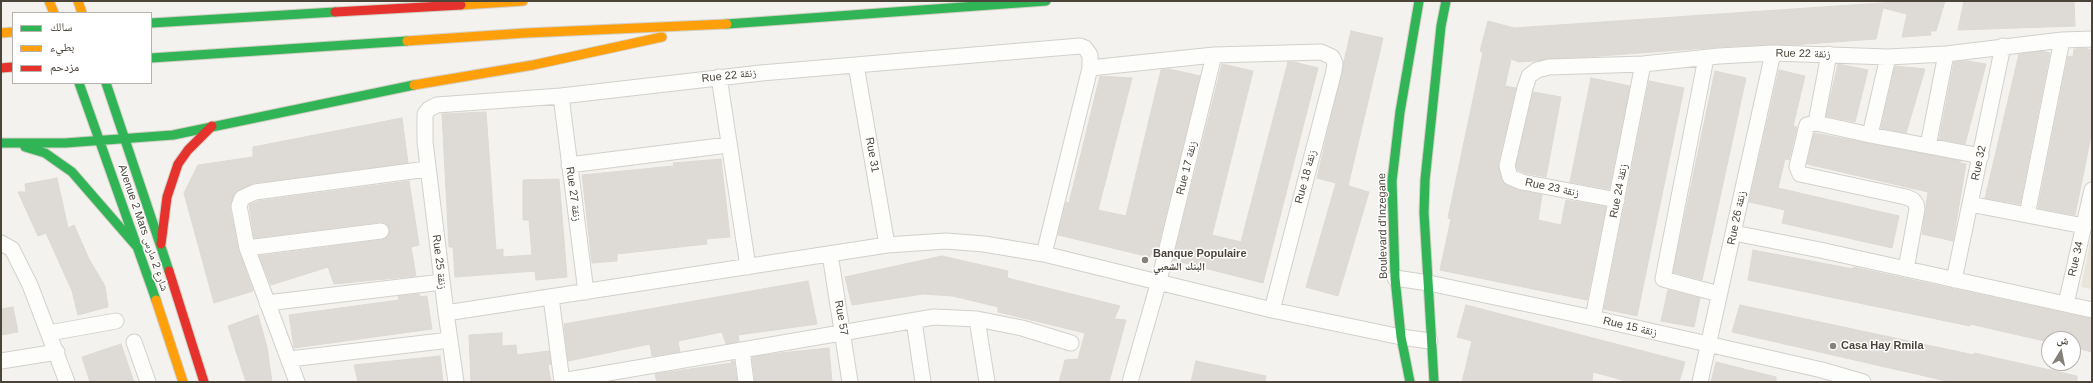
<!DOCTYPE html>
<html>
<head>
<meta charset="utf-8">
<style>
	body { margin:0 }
	#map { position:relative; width:2093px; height:383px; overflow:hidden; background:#f4f2ee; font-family:Helvetica,"Noto Naskh Arabic",sans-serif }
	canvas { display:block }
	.frame { position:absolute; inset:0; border:2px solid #4b4439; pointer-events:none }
	.legend { position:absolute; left:12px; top:12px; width:140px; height:72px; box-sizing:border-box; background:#fff; border:1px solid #b7b4b0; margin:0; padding:5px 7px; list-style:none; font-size:12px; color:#4b4439 }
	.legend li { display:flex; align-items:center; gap:8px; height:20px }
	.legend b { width:20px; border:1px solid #b7b4b0 }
	.north { position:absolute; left:2041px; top:331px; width:40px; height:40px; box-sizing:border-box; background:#fff; border:1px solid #b7b4b0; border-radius:50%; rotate:10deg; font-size:11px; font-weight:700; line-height:16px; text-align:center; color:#4b4439 }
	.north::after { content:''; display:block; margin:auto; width:14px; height:18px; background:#868178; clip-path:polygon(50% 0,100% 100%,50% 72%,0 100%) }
</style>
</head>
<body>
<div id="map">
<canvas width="2093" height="383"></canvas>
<div class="frame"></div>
<ul class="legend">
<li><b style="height:5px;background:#30b455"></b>سالك</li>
<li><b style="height:5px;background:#ff9f0a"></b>بطيء</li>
<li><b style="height:5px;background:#e5322d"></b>مزدحم</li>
</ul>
<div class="north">ش</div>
</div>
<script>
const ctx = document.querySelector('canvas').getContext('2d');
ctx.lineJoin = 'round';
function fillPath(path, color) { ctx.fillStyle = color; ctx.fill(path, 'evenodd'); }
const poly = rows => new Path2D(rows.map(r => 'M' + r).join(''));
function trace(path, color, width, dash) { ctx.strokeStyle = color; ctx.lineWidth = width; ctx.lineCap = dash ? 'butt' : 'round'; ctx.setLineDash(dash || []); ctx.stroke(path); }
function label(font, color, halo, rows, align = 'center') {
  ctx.font = font + ' Helvetica,"Noto Naskh Arabic",sans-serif'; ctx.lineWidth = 3; ctx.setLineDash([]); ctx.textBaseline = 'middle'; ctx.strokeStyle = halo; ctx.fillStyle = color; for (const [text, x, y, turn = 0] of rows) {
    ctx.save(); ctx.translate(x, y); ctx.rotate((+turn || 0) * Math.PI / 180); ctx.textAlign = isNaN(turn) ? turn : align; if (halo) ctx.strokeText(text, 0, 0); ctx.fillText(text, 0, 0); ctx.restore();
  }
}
fillPath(poly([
	[2092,231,2092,289,2081,287]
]), '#eae5da');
const building = poly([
	[1910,1,1945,1,1936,31,1930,31,1931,35,1902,37,1907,14,1883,8,1876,39,1791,45,1734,46,1519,62,1511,59,1505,86,1516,88,1498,164,1503,183,1519,190,1542,195,1538,220,1561,225,1566,200,1606,207,1587,300,1440,270,1451,219,1448,218,1483,52,1480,51,1488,21,1514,28,1910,1],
	[1964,1,2074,1,2075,26,1958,30,1964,1],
	[1351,31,1383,38,1348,186,1345,185,1369,192,1338,296,1306,287,1336,183,1317,178,1351,31],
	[2084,48,2092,50,2092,131,2075,215,2038,208,2068,56,2073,57,2074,49,2084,48],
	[2042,51,2050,53,2020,204,1985,198,2019,54,2042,51],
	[1967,61,1986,64,1965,144,1939,139,1954,62,1967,61],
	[1288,62,1294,62,1318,68,1263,283,1173,260,1222,64,1253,71,1212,235,1241,242,1288,62],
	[1838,64,1868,70,1855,122,1826,116,1838,64],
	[1895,66,1925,69,1906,133,1881,128,1895,66],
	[1169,69,1200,76,1156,255,1151,254,1150,257,1058,235,1066,202,1069,203,1100,76,1132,78,1098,210,1126,216,1161,70,1169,69],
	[1779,70,1805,76,1793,126,1797,127,1789,160,1785,159,1778,188,1899,216,1892,248,1782,223,1785,210,1749,202,1779,70],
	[1715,71,1746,78,1702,280,1673,272,1715,71],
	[1591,78,1630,86,1609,189,1570,182,1591,78],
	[1649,81,1684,88,1637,316,1604,309,1649,81],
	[1533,92,1561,97,1546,177,1525,173,1518,170,1516,166,1533,92],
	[486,112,496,250,503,249,503,257,532,255,529,220,523,220,523,180,559,179,567,277,536,280,535,271,455,277,453,247,449,247,442,114,486,112],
	[402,118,408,163,254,183,238,190,234,195,230,208,239,251,253,291,214,303,184,193,198,165,253,157,253,147,402,118],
	[1814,133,1961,161,1960,163,1966,164,1953,241,1922,234,1928,192,1807,164,1814,133],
	[721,159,730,237,706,239,707,244,617,254,617,261,592,263,582,175,674,166,673,163,721,159],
	[57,178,68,228,74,225,89,259,105,286,108,307,78,315,72,291,46,233,38,236,18,192,26,192,25,184,57,178],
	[409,181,419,245,411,247,416,276,334,284,328,267,271,285,259,256,382,240,389,235,390,229,385,223,380,222,254,238,249,205,258,201,409,181],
	[1753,250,1853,269,1853,267,2092,319,2092,352,2073,347,2073,339,2049,339,2049,342,1970,324,1970,326,1748,280,1753,250],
	[942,256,1008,271,1007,278,1120,306,1114,319,1126,320,1109,382,1059,382,1065,360,1078,359,1085,333,998,312,998,307,953,296,923,294,852,305,845,277,942,256],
	[808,281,817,324,738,335,739,342,726,344,722,332,678,341,680,352,652,356,650,344,568,361,564,324,808,281],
	[1668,290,1700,298,1694,327,1661,321,1668,290],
	[419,294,420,297,427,296,432,329,294,348,289,315,399,300,398,296,419,294],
	[1466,305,1685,362,1679,382,1630,382,1593,372,1592,382,1462,382,1472,341,1457,337,1466,305],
	[1740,305,1974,355,1974,353,2077,376,2077,382,1951,382,1732,332,1740,305],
	[13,307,18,332,1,335,1,309,13,307],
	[258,315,267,347,272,382,246,382,228,326,258,315],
	[502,333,502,346,516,345,517,355,549,351,551,364,548,365,551,382,471,382,469,335,502,333],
	[121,344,134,382,90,382,82,357,121,344],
	[829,348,832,382,755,382,752,357,780,353,829,348],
	[440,356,443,382,358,382,354,365,440,356],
	[731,361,734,361,737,382,657,382,655,374,732,363,731,361],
	[1196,361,1266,376,1265,382,1191,382,1196,361],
	[1716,362,1776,377,1776,382,1711,382,1716,362]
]);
fillPath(building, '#dedbd6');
trace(building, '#dcd9d4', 1);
const street = poly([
	[1829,54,1816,123,1870,135,1981,156],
	[1706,58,1663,279,1719,294],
	[856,65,887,245],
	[1090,68,1214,55,1321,52,1332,57,1335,63,1334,71,1272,310],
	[719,77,748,267],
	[561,96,586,292],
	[1816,123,1807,125,1806,129,1797,167,1800,174,1906,197,1913,200,1916,204,1917,209,1906,269],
	[1870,135,1888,57],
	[1928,146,1946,54],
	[569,165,728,145],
	[1617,200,1522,182,1510,177,1507,166,1525,88,1529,76,1537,70,1549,67,1643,64,1719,56,1773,53,1888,57,1946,54,2062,40,2092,39],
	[1970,204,2084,226],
	[2027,215,2062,40],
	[1734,233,1820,250,2092,310],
	[1,243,12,249,30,285,67,382],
	[247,248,381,231],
	[830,254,850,382],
	[1395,278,1429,283,1593,318,1822,370,1863,382],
	[1954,280,2003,46],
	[551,297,562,382],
	[267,303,442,282],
	[2066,304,2092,190],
	[446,313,887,245,946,241,984,244,1044,254,1272,310,1401,337,1430,341],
	[1593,318,1643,64],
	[977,319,987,382],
	[914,321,923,382],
	[49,333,116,321],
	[134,342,148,382],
	[742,351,746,382],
	[290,359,450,340],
	[1,361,57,352],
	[562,381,934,317,977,319,1022,328,1071,343],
	[297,382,247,248,239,206,242,198,255,192,427,169],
	[456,382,446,313,425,142,425,114,429,109,437,105,561,96,761,73,1080,46,1085,48,1090,55,1090,68,1044,254],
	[1130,382,1159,281,1214,55],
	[1700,382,1773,53]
]);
const fast = poly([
	[151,23,335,12],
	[727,24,1046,1],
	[151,58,407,41],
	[79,83,156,300],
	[106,83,169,271],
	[1,143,65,143,173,135,414,85],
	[25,147,45,153,72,172,138,248],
	[1410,382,1401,337,1395,278,1392,181,1400,112,1419,1],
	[1434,382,1424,213,1425,180,1441,26,1446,1]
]);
const slow = poly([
	[49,1,54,13],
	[78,1,82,13],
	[461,5,523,1],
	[1,33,13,32],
	[407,41,526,33,727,24],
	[414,85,533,65,662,37],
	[156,300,183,382]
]);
const jam = poly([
	[335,12,461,5],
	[1,68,13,67],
	[161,244,167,197,178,164,188,150,212,126],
	[169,271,204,382]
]);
trace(street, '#d2d0cb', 17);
trace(fast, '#d3cfc5', 11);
trace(slow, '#d3cfc5', 11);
trace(jam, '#d3cfc5', 11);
trace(street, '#fdfdfc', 15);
trace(fast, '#30b455', 9);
trace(slow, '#ff9f0a', 9);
trace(jam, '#e5322d', 9);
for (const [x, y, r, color] of [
	[1145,260,4,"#868178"],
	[1833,346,4,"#868178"]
]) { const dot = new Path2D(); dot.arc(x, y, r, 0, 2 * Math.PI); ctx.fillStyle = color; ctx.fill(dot); trace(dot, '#fff', 1.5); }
label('11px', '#4b4439', '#fff', [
	["Rue 22 زنقة",1803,54,1],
	["Rue 22 زنقة",729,76,-6],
	["Rue 31",872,155,80],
	["Rue 32",1979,163,-78],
	["Rue 17 زنقة",1187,168,-76],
	["Rue 18 زنقة",1306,177,-75],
	["Rue 23 زنقة",1552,188,12],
	["Rue 24 زنقة",1619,191,-79],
	["Rue 27 زنقة",573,194,82],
	["Rue 26 زنقة",1737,218,-78],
	["Boulevard d'Inzegane",1383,226,-91],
	["Avenue 2 Mars شارع 2 مارس",143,228,71],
	["Rue 34",2076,259,-77],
	["Rue 25 زنقة",439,262,83],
	["Rue 57",841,318,80],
	["Rue 15 زنقة",1630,327,13]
]);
label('bold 11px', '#4b4439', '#fff', [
	["Banque Populaire",1153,254],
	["البنك الشعبي",1153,267],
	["Casa Hay Rmila",1841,346]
], 'left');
</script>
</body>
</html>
